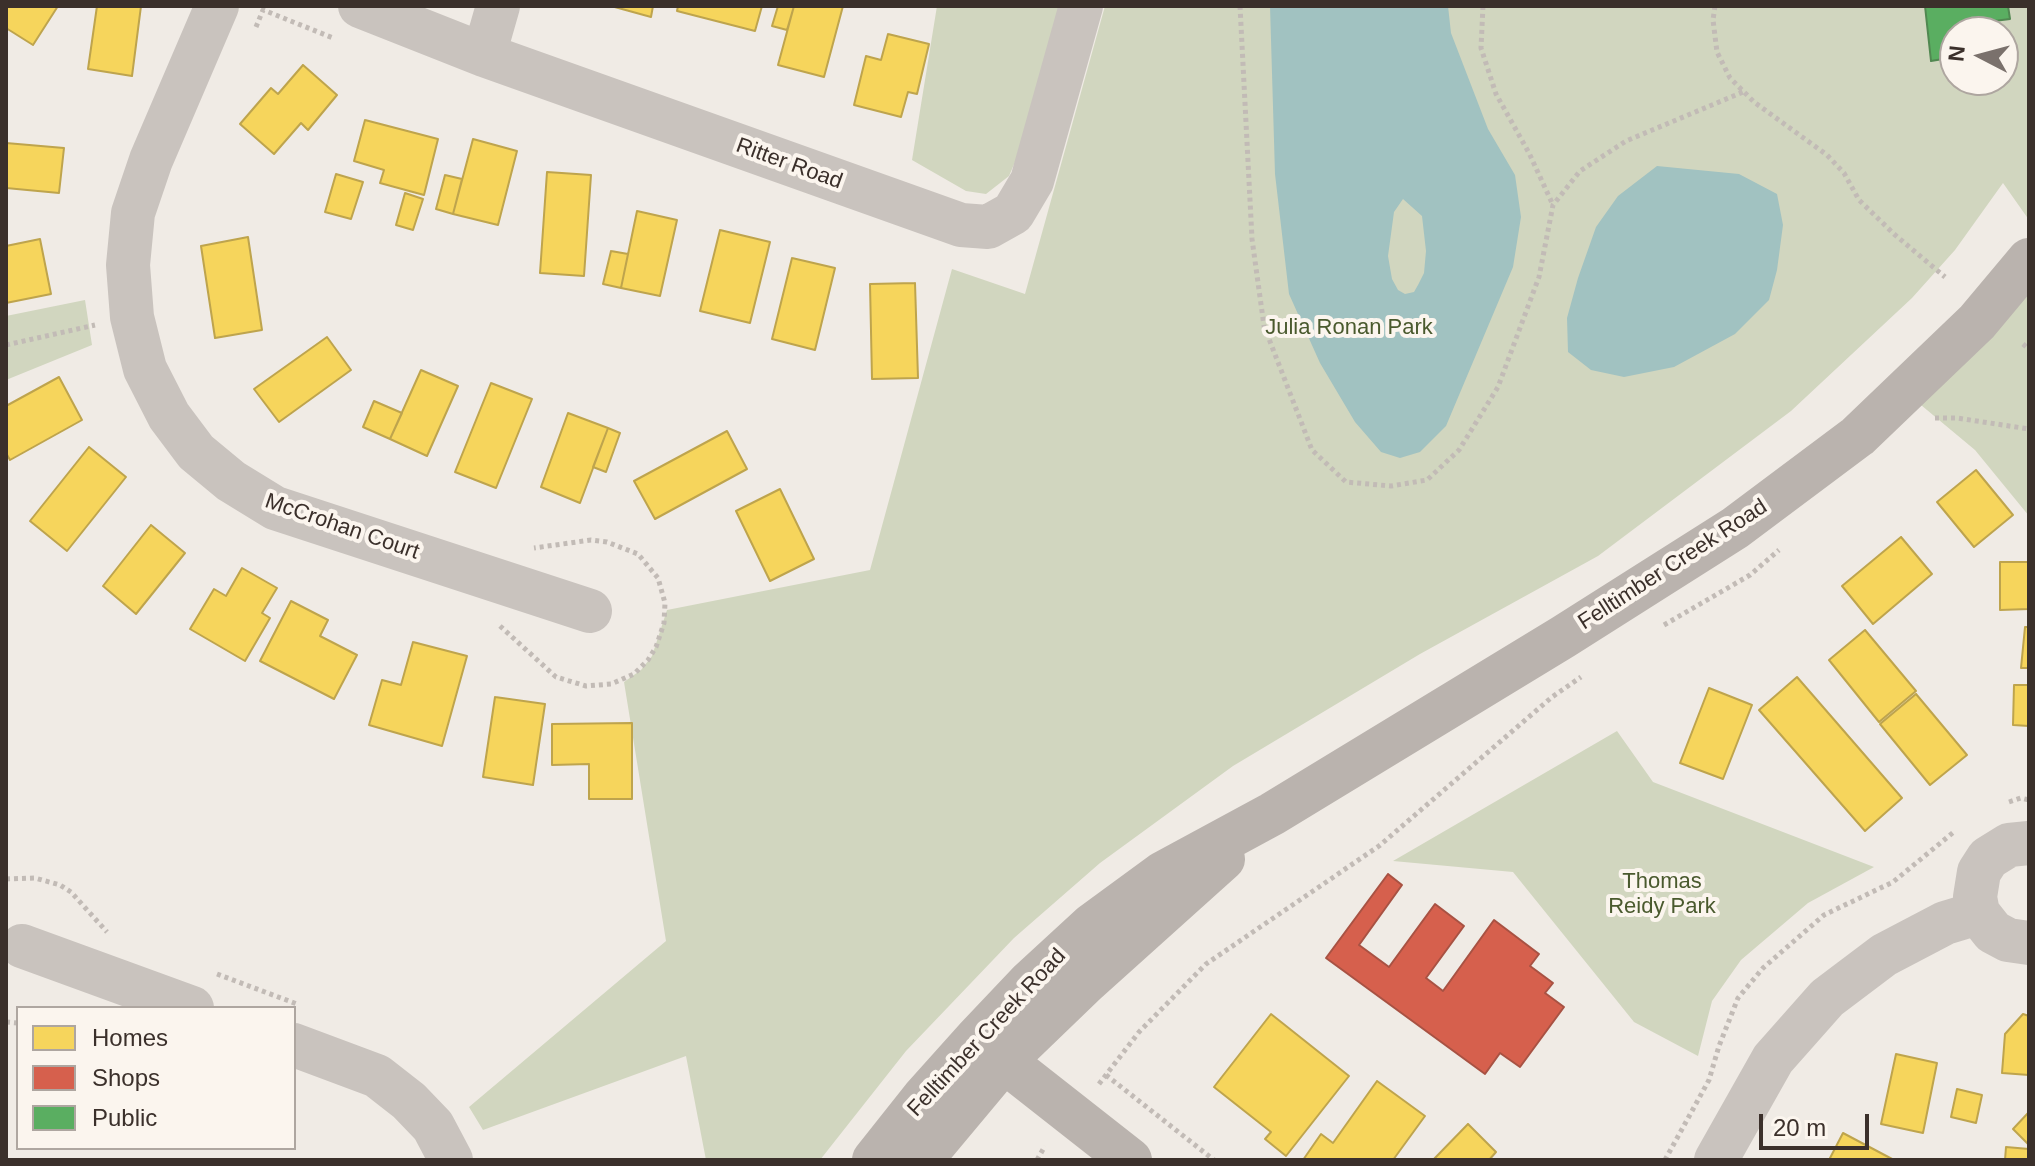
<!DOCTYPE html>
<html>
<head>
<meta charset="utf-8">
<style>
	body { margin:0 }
	#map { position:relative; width:2035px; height:1166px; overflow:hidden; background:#f0ebe5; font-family:Arial,sans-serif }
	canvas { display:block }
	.frame { position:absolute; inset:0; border:8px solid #3b302b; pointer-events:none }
	.legend { position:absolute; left:16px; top:1006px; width:280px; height:144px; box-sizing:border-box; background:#fbf5ee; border:2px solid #aea6a0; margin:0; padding:10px 14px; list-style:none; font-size:24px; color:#3b302b }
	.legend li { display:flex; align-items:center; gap:16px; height:40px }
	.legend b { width:40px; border:2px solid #aea6a0 }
	.north { position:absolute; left:1939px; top:16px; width:80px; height:80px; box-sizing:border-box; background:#fbf5ee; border:2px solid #aea6a0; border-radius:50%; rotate:276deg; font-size:22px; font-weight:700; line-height:32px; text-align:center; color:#3b302b }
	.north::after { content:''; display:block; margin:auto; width:28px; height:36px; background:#7a716c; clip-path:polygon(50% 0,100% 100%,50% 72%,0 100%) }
	.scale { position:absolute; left:1759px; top:1114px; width:110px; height:36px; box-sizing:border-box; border:4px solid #3b302b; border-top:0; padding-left:10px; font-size:24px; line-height:28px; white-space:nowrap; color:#3b302b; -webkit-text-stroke:6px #fbf5ee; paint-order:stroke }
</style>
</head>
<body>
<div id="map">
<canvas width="2035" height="1166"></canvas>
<div class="frame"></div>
<ul class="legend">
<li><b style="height:22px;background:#f6d55c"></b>Homes</li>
<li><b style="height:22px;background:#d6604d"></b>Shops</li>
<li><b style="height:22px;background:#5aae61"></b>Public</li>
</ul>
<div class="north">N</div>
<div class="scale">20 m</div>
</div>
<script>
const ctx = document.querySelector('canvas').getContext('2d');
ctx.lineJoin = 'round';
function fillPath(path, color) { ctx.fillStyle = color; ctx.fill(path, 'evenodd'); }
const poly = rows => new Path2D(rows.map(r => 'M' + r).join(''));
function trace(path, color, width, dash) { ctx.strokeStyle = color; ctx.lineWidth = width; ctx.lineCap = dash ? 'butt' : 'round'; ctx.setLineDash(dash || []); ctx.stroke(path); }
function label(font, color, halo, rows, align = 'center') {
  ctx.font = font + ' Arial,sans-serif'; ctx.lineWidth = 8; ctx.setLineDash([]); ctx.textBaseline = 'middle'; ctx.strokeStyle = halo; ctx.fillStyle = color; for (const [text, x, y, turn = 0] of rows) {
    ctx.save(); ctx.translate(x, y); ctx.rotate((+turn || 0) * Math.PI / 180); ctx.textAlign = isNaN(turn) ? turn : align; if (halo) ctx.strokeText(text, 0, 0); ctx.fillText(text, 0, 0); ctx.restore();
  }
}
fillPath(poly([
	[937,6,1060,6,1018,155,1009,176,986,194,966,191,912,160],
	[1105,6,2029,6,2029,220,2003,183,1955,250,1912,298,1791,411,1598,556,1420,654,1233,766,1100,863,1014,938,906,1051,820,1160,706,1160,686,1056,483,1130,469,1107,666,941,624,682,641,670,652,656,667,610,870,570,952,269,1025,294],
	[1955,32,2003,32,2003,80,1955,80],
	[2029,268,2029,516,1975,450,1915,400],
	[85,300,92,345,6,380,6,316],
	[1617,731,1653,782,1874,867,1808,903,1741,960,1712,1001,1698,1056,1634,1022,1513,872,1393,861]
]), '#d1d6bf');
fillPath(poly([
	[1270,6,1448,6,1451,33,1488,129,1515,175,1521,217,1513,267,1446,426,1420,452,1400,458,1381,452,1355,422,1320,363,1289,294,1275,174],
	[1403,199,1422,216,1426,251,1424,273,1418,285,1414,292,1405,294,1398,290,1392,279,1388,256,1394,212],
	[1657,166,1739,174,1777,194,1783,225,1777,270,1769,300,1735,334,1674,367,1624,377,1591,370,1568,352,1567,318,1578,278,1596,227,1618,196]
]), '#a1c2c1');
const homes = poly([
	[6,6,58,6,33,45,6,28,6,6],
	[97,6,141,6,132,76,88,69,97,6],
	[611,6,653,6,651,17,611,6],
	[678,6,762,6,755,31,677,11,678,6],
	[778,6,794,6,787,30,772,26,778,6],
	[794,6,843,6,824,77,778,65,794,6],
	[888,34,929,44,917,94,908,92,901,117,854,105,866,56,881,60,888,34],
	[303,65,337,95,308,130,301,123,274,154,240,124,271,88,278,94,303,65],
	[365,120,438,139,424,195,380,183,384,170,354,161,365,120],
	[473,139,517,151,498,225,453,214,473,139],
	[6,143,64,148,59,193,6,188,6,143],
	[547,172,591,175,584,276,540,273,547,172],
	[336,174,363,182,351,219,325,212,336,174],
	[445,175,462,179,453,214,436,209,445,175],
	[405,193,423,199,413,230,396,225,405,193],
	[637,211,677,220,660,296,621,288,637,211],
	[720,230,770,242,750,323,700,311,720,230],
	[248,237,262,330,215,338,201,246,248,237],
	[40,239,51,294,6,303,6,246,40,239],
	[611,251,628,254,621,288,603,284,611,251],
	[792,258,835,268,815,350,772,339,792,258],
	[915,283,918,378,872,379,870,284,915,283],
	[327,337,351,370,279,422,254,389,327,337],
	[421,370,458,386,427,456,390,439,421,370],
	[59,377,82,420,10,460,6,453,6,406,59,377],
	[491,383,532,399,496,488,455,472,491,383],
	[374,401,402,413,390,439,363,427,374,401],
	[568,413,608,428,580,503,541,487,568,413],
	[608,428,620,433,606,472,593,467,608,428],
	[727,431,747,469,655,519,634,481,727,431],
	[89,447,126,477,67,551,30,521,89,447],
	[1976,470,2013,515,1974,547,1937,502,1976,470],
	[780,489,814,559,770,581,736,511,780,489],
	[151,525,185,553,136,614,103,586,151,525],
	[1901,537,1932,574,1873,624,1842,586,1901,537],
	[2000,562,2029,562,2029,609,2000,610,2000,562],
	[242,568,277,588,262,613,270,618,245,661,190,629,214,589,226,596,242,568],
	[291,601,328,620,320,636,357,655,334,699,260,661,291,601],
	[2025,627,2029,627,2029,668,2021,668,2025,627],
	[1865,630,1916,691,1879,722,1829,660,1865,630],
	[413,642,467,656,442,746,369,725,382,680,401,685,413,642],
	[1797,677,1902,798,1865,831,1759,710,1797,677],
	[2014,685,2029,685,2029,726,2013,725,2014,685],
	[1709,688,1752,705,1723,779,1680,763,1709,688],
	[1916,694,1967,755,1930,785,1880,724,1916,694],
	[495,697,545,704,533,785,483,777,495,697],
	[632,723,632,799,589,799,589,764,552,765,552,724,632,723],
	[1271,1014,1349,1076,1286,1156,1265,1139,1271,1132,1214,1087,1271,1014],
	[2023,1014,2029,1016,2029,1075,2002,1073,2005,1034,2023,1014],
	[1896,1054,1937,1063,1923,1133,1881,1124,1896,1054],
	[1377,1081,1425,1116,1393,1160,1303,1160,1321,1134,1333,1143,1377,1081],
	[1957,1089,1982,1095,1976,1123,1951,1117,1957,1089],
	[2028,1113,2029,1114,2029,1145,2013,1129,2028,1113],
	[1468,1124,1496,1152,1489,1160,1433,1160,1468,1124],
	[1843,1133,1894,1160,1829,1160,1843,1133],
	[2006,1147,2029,1149,2029,1160,2005,1160,2006,1147]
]);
fillPath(homes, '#f6d55c');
trace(homes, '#bea44d', 2);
const shops = poly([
	[1388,874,1402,885,1359,945,1389,967,1435,904,1464,926,1426,978,1443,991,1494,920,1539,954,1530,966,1553,983,1545,993,1564,1007,1520,1067,1500,1053,1485,1074,1326,958,1388,874]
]);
fillPath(shops, '#d6604d');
trace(shops, '#a85243', 2);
const public = poly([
	[1925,6,2008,6,2010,19,1978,23,1979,32,1955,32,1955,57,1931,61,1925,6]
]);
fillPath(public, '#5aae61');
trace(public, '#518851', 2);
trace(poly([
	[1240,6,1252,239,1264,326,1312,450,1346,482,1391,486,1427,480,1459,450,1498,387,1539,277,1553,205,1580,171,1626,141,1743,92],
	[1483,6,1481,48,1496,94,1529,153,1553,205],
	[1715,6,1713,20,1717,52,1730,78,1754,102,1827,155,1844,173,1859,200,1894,234,1945,277],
	[261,9,333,38],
	[256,27,263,10],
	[2023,344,2029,349],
	[6,345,95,325],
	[1935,418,1957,418,2029,429],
	[1664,625,1750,575,1779,550],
	[500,626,556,677,586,686,611,684,634,674,648,660,656,647,664,623,665,603,658,578,638,554,607,542,591,540,534,548],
	[2009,802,2021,798,2029,800],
	[6,879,35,878,60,885,71,892,107,932],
	[217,974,297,1004],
	[6,1022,18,1023],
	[1106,1075,1214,1160],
	[1099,1084,1139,1032,1206,964,1379,846,1552,697,1581,677],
	[1037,1160,1045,1146],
	[1665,1160,1709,1080,1719,1046,1738,998,1763,968,1824,915,1893,882,1955,831]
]), '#c2bbb6', 5, [4, 4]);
trace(poly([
	[217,6,151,160,133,213,128,265,132,317,145,369,169,416,196,452,231,481,275,508,590,611],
	[360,6,484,55,961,225,988,227,1013,213,1032,181,1081,6],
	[484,55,498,6],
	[2029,843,2009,845,1988,858,1979,872,1975,897,1978,913,1993,932,2008,940,2029,943],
	[22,946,192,1008],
	[294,1045,377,1076,409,1101,433,1126,451,1160],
	[1716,1160,1773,1059,1827,998,1884,955,1945,923,1978,913]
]), '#c9c3be', 44);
trace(poly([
	[981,1043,1130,1160],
	[874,1160,924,1097,976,1039,1030,982,1092,925,1163,873,1272,814,1563,637,1735,528,1858,436,1977,322,2029,260],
	[921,1160,1003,1062,1085,983,1223,859]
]), '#bab3ae', 44);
label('22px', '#3b302b', '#fbf5ee', [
	["Ritter Road",789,164,20],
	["McCrohan Court",342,527,19],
	["Felltimber Creek Road",1673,565,-33],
	["Felltimber Creek Road",987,1033,-47]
]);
label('22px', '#4a5a2e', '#fbf5ee', [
	["Julia Ronan Park",1349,328],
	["Thomas",1662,882],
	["Reidy Park",1662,907]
]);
</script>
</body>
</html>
